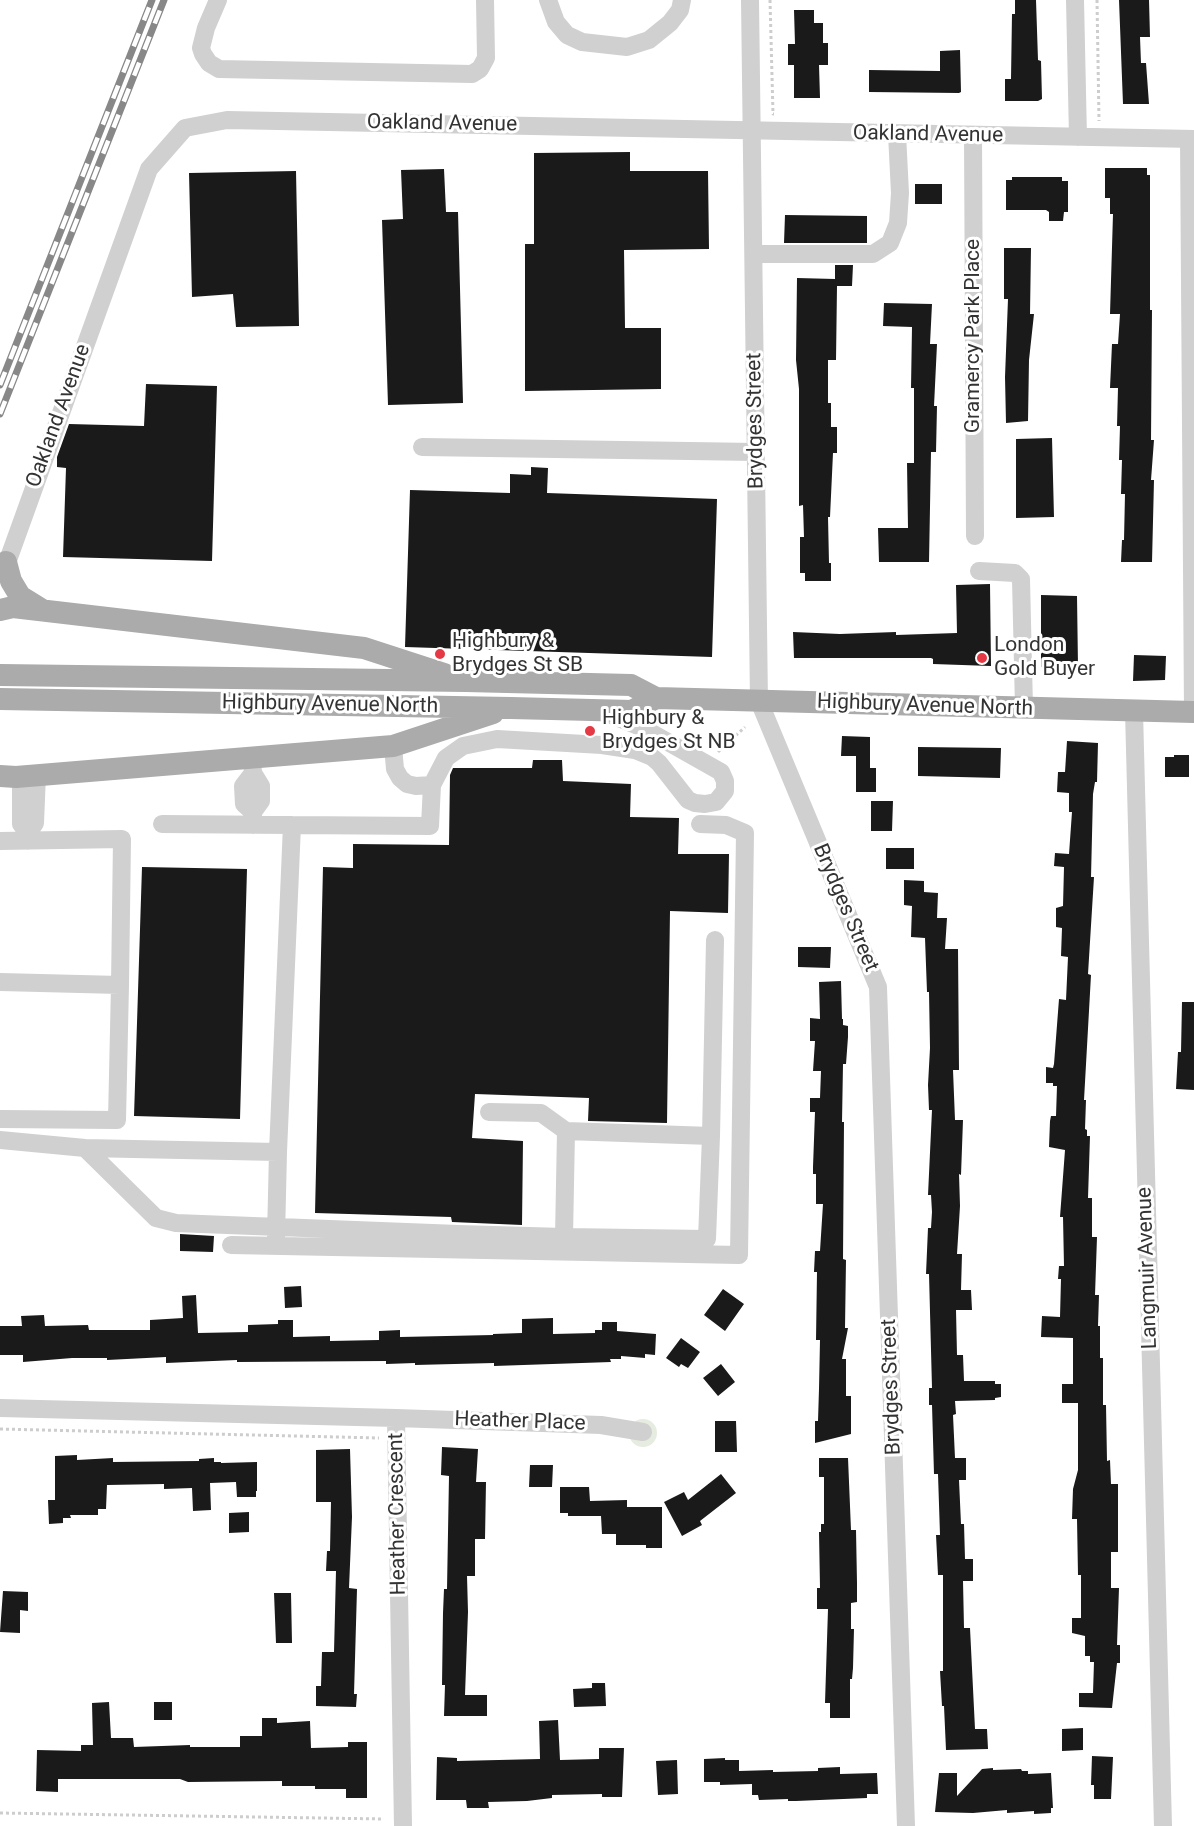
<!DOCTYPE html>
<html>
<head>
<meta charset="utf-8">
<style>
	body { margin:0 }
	canvas { display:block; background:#fff }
</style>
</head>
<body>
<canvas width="1194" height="1826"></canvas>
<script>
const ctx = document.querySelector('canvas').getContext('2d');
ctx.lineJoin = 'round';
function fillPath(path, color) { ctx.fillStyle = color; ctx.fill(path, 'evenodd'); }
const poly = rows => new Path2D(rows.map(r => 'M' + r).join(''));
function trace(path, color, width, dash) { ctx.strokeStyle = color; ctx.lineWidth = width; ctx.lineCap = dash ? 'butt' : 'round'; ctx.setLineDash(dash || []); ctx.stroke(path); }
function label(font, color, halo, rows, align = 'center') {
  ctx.font = font + ' Roboto,sans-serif'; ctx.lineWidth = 6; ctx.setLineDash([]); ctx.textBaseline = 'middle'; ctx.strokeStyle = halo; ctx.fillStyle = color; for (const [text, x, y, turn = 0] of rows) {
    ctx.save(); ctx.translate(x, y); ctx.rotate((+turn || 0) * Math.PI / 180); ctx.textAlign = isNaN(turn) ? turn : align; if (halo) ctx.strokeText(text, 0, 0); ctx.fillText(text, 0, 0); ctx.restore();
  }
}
fillPath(poly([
	'629 1433a14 14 0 1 1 28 0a14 14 0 1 1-28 0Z'
]), '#e6ecdf');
fillPath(poly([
	[1015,0,1036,0,1038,60,1041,61,1042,99,1038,101,1005,101,1005,79,1011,79,1012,14,1015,14],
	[1119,0,1149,0,1150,37,1140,37,1141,63,1146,63,1149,104,1123,104],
	[794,10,814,10,814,23,823,23,823,43,828,43,828,65,819,65,820,98,794,98,794,65,788,65,788,44,795,44],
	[960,50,961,92,959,93,869,92,869,70,940,71,940,51],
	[630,152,630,171,708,171,709,249,624,250,625,328,661,328,661,389,525,391,525,244,534,244,534,153],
	[1105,168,1147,168,1147,175,1150,175,1150,310,1152,310,1151,440,1154,440,1151,480,1154,480,1152,562,1121,562,1122,540,1124,540,1125,494,1121,494,1122,460,1119,460,1120,426,1117,426,1118,388,1110,388,1112,344,1118,344,1120,314,1110,314,1113,214,1110,214,1110,198,1105,198],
	[444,169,446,212,458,212,463,403,388,405,382,220,403,219,401,170],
	[296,171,299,326,236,327,233,294,192,297,189,173],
	[1012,177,1062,177,1062,181,1068,181,1068,212,1064,212,1063,221,1049,221,1049,212,1046,210,1006,210,1006,180,1012,180],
	[915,184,942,184,942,204,915,204],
	[785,215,867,216,867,243,784,243],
	[1004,248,1031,248,1030,314,1034,314,1029,360,1028,421,1006,423,1005,377,1008,299,1004,299],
	[835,265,853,265,852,286,837,286,836,360,828,360,828,403,831,403,831,427,837,427,837,453,833,453,830,517,828,517,829,563,831,563,831,581,805,581,805,573,800,573,800,537,804,537,803,505,799,506,799,389,796,360,797,278,835,279],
	[884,303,932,304,930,344,937,344,934,406,937,406,936,452,931,452,929,562,879,562,878,528,908,528,907,463,914,463,914,388,911,388,912,327,883,326],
	[146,384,217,386,212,561,63,557,66,468,57,467,57,457,69,424,144,426],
	[1052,438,1054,517,1016,518,1016,439],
	[531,467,548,468,547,493,717,499,712,657,405,647,410,490,510,493,510,474,531,475],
	[990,584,991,666,933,664,933,659,931,658,794,658,793,632,840,634,896,632,896,635,957,633,956,585],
	[1041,595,1077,596,1078,667,1041,667],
	[1134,655,1166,656,1165,680,1133,681],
	[842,736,870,737,870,768,876,768,876,792,856,792,856,756,841,756],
	[1067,741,1098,743,1097,782,1095,782,1093,794,1091,877,1094,877,1088,974,1091,975,1084,1100,1086,1100,1085,1129,1087,1130,1087,1136,1090,1136,1088,1198,1092,1198,1092,1237,1097,1237,1095,1295,1099,1295,1098,1326,1100,1326,1100,1358,1103,1358,1103,1405,1106,1405,1107,1461,1110,1460,1111,1484,1118,1484,1118,1552,1111,1552,1111,1588,1119,1588,1117,1645,1120,1645,1120,1663,1117,1663,1112,1708,1079,1707,1079,1693,1093,1693,1094,1662,1090,1662,1090,1656,1085,1656,1085,1636,1072,1633,1072,1618,1081,1618,1081,1575,1078,1575,1077,1519,1072,1519,1073,1489,1078,1470,1078,1403,1062,1403,1062,1384,1073,1384,1073,1338,1041,1337,1042,1316,1060,1317,1061,1279,1058,1279,1059,1266,1064,1266,1063,1217,1060,1217,1065,1150,1049,1147,1050,1121,1051,1116,1056,1116,1057,1086,1053,1086,1053,1083,1046,1083,1046,1067,1053,1068,1054,1064,1059,999,1066,1000,1068,957,1061,956,1062,928,1056,927,1056,908,1063,906,1064,867,1054,866,1055,853,1069,854,1072,812,1069,812,1069,793,1057,792,1058,772,1065,772],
	[918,747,1001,748,1000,778,918,776],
	[1174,755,1189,755,1189,777,1165,777,1165,757,1174,757],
	[533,760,562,760,563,781,631,784,630,817,679,818,678,854,729,854,728,913,670,911,667,1123,588,1121,589,1098,475,1094,472,1138,523,1141,522,1225,452,1222,451,1217,315,1213,323,867,353,868,353,844,449,845,450,775,453,768,532,768],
	[871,801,893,801,892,831,871,831],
	[886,848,914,848,914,869,886,869],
	[142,867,247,869,240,1119,134,1116],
	[904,880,924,881,924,892,938,893,937,918,947,918,945,949,958,949,959,1070,953,1070,955,1120,963,1120,961,1175,959,1174,960,1206,957,1254,962,1254,961,1290,971,1290,972,1310,956,1310,957,1355,963,1355,964,1381,995,1381,995,1384,1001,1384,1001,1397,995,1398,995,1400,955,1401,956,1414,953,1415,955,1458,966,1458,966,1480,959,1480,961,1524,964,1524,965,1559,973,1559,973,1581,963,1581,964,1628,970,1628,975,1729,987,1729,988,1749,946,1750,944,1706,942,1706,940,1671,943,1671,943,1575,938,1575,936,1535,940,1535,938,1474,934,1474,932,1405,929,1405,929,1388,932,1388,929,1274,926,1274,928,1228,931,1228,932,1212,931,1195,928,1195,932,1110,929,1110,928,1085,930,1048,929,992,927,992,925,938,911,937,912,906,904,905],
	[798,947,831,947,830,968,798,967],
	[841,981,842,1019,843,1019,843,1025,848,1026,848,1037,846,1064,843,1064,842,1122,844,1122,843,1259,846,1260,845,1328,848,1328,842,1359,846,1359,846,1396,851,1396,851,1434,815,1443,815,1421,818,1421,819,1389,820,1340,816,1340,817,1272,814,1272,815,1251,820,1251,823,1204,816,1204,816,1174,813,1174,813,1167,815,1112,810,1112,810,1098,820,1098,821,1071,813,1071,815,1041,810,1041,810,1018,820,1019,819,982],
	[1182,1002,1194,1002,1194,1090,1176,1089,1178,1052,1181,1052],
	[180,1234,214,1236,213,1252,180,1251],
	[301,1286,302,1307,285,1308,284,1287],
	[723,1289,744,1304,725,1331,704,1315],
	[196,1295,198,1333,248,1332,248,1325,278,1324,278,1320,293,1320,293,1337,330,1336,330,1341,379,1340,379,1331,400,1330,400,1337,493,1335,493,1334,522,1333,522,1319,553,1318,553,1334,595,1333,595,1330,602,1330,602,1322,617,1322,617,1331,656,1334,655,1355,645,1354,645,1358,621,1356,621,1359,610,1359,611,1362,494,1366,494,1363,415,1365,415,1363,386,1364,386,1361,237,1362,237,1360,166,1363,166,1357,107,1360,107,1358,72,1358,23,1362,23,1355,0,1355,0,1326,22,1326,21,1316,44,1315,45,1326,88,1325,89,1330,150,1330,150,1320,183,1318,182,1296],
	[681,1338,700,1352,688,1368,681,1364,679,1367,666,1358],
	[721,1364,735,1382,718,1396,703,1378],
	[715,1421,736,1421,737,1452,715,1452],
	[442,1447,478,1449,476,1482,486,1482,485,1539,475,1539,475,1576,467,1576,468,1612,465,1695,487,1695,487,1716,444,1716,445,1685,442,1685,443,1613,444,1589,447,1589,449,1476,441,1475],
	[350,1449,352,1517,349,1588,357,1589,354,1694,357,1694,356,1707,316,1706,316,1686,321,1686,322,1652,334,1652,336,1571,326,1571,327,1551,330,1551,331,1502,316,1502,316,1450],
	[77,1455,77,1460,113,1458,113,1462,199,1461,199,1459,214,1458,214,1462,221,1462,221,1463,257,1462,257,1491,256,1491,256,1497,237,1497,236,1482,210,1483,211,1510,193,1511,192,1488,164,1489,164,1484,107,1485,106,1509,98,1509,98,1515,70,1515,71,1518,63,1518,63,1523,49,1524,48,1500,55,1500,55,1456],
	[819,1458,848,1458,851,1530,856,1530,857,1583,857,1602,851,1603,851,1629,854,1629,853,1668,852,1679,850,1679,850,1718,830,1718,830,1703,825,1703,828,1609,817,1609,817,1588,820,1588,819,1532,821,1532,821,1524,824,1524,824,1477,819,1477],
	[530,1465,553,1465,552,1487,529,1487],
	[721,1474,736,1493,700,1521,702,1525,682,1536,664,1502,684,1492,688,1500],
	[560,1487,589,1487,590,1501,627,1500,627,1507,662,1507,662,1548,646,1548,646,1545,616,1545,616,1534,602,1534,601,1516,568,1516,568,1513,560,1513],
	[249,1512,249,1532,229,1533,229,1513],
	[3,1591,28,1592,28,1611,20,1610,20,1633,0,1632],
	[274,1593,291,1593,292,1643,276,1643],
	[592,1683,605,1683,606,1706,574,1707,573,1689,592,1688],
	[109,1702,111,1738,133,1738,134,1747,190,1745,190,1747,240,1747,240,1736,262,1736,262,1718,277,1718,277,1723,310,1721,311,1748,348,1747,348,1742,367,1742,367,1798,346,1798,346,1789,315,1789,315,1786,282,1786,282,1781,188,1782,180,1779,58,1779,58,1792,36,1791,37,1750,81,1751,81,1745,93,1745,92,1703],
	[154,1702,172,1702,172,1720,154,1720],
	[558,1720,560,1760,599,1759,599,1748,624,1748,622,1797,602,1797,602,1794,552,1795,552,1798,527,1801,488,1802,489,1808,467,1808,466,1800,436,1800,437,1757,457,1758,457,1761,540,1759,539,1721],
	[1083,1728,1083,1750,1062,1751,1062,1729],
	[1092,1756,1113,1757,1111,1799,1094,1799,1094,1785,1091,1785],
	[725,1758,725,1760,739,1760,739,1771,773,1770,773,1772,818,1771,818,1768,840,1767,840,1774,877,1773,878,1794,867,1794,867,1798,796,1801,788,1801,788,1799,759,1800,758,1795,752,1795,752,1784,720,1785,720,1782,704,1782,704,1759],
	[677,1760,678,1794,658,1795,656,1761],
	[993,1768,993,1770,1021,1769,1022,1771,1028,1771,1028,1774,1051,1773,1053,1808,1051,1808,1051,1813,1034,1814,1034,1811,1007,1813,1007,1810,973,1813,935,1812,939,1773,957,1773,957,1796,982,1769]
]), '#1a1a1a');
trace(poly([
	[770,0,773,114,774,114],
	[1097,0,1099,121],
	[718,752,745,727],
	[0,1429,379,1438],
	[0,1813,384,1819]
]), '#cdcdcd', 3, [3, 3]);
trace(poly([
	[218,0,206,28,201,48,203,54,209,63,219,69,472,74,480,69,486,58,485,0],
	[548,0,556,22,567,35,582,42,627,47,649,40,670,23,680,10,682,0],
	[750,0,759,701,878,987,906,1826],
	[1075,0,1078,137],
	[973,136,975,536],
	[1189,139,1193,712],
	[754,254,873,254,890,243,898,223,900,193,897,134],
	[422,447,756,452],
	[979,571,1015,573,1021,579,1024,708],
	[3,574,149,169,185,128,227,120,1194,139],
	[1134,711,1163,1826],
	[393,746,395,769,400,778,407,784,416,786,432,785,446,758,463,746,497,739,602,745,635,750,652,757,659,763,688,800,695,803,705,804,716,802,725,791,725,781,721,772,643,728,606,713],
	[252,757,253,773,261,786,261,801,253,812,253,825],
	[21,776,21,824,28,833],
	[253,812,244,804,243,786,253,773],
	[162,824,292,825],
	[0,841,122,839,120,985,0,982],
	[28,841,28,833,35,823,37,775],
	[489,1112,541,1113,566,1131],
	[0,1119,117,1120,120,985],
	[711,1136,715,940],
	[0,1140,85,1148,278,1152],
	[85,1148,156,1218,176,1223,458,1234,564,1237,566,1131,711,1136,707,1239,564,1237],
	[276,1237,278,1152,292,825,430,826,432,785],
	[231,1245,739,1255,745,833,726,825,700,824],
	[0,1408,396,1418,403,1826],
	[396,1418,601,1425,643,1432]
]), '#d0d0d0', 18);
trace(poly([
	[6,562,11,581,20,596,41,609],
	[0,610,13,607,364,648,444,674],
	[0,675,466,681,631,685,656,698,1194,712],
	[0,699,511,708,632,711,656,698],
	[0,776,16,777,393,746,493,713]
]), '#ababab', 22);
const rail = poly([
	[0,385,152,0],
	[0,414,164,0]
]);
trace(rail, '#888', 7);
trace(rail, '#fff', 4.5, [14]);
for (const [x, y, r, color] of [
	[440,654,6,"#e63946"],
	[982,658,6,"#e63946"],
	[590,731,6,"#e63946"]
]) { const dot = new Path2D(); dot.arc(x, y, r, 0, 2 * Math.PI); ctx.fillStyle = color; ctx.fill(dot); trace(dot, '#fff', 2); }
label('21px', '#333', '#fff', [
	["Oakland Avenue",442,124,1],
	["Oakland Avenue",928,135,1],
	["Gramercy Park Place",974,336,-90],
	["Oakland Avenue",59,416,-70],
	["Brydges Street",756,421,-91],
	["Highbury Avenue North",330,705,1],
	["Highbury Avenue North",925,706,2],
	["Brydges Street",845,908,67],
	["Langmuir Avenue",1148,1268,-92],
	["Brydges Street",892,1387,-92],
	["Heather Place",520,1422,2],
	["Heather Crescent",398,1514,-91]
]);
label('21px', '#333', '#fff', [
	["Highbury &",452,642],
	["Brydges St SB",452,666],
	["London",994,646],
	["Gold Buyer",994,670],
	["Highbury &",602,719],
	["Brydges St NB",602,743]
], 'left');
</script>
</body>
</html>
